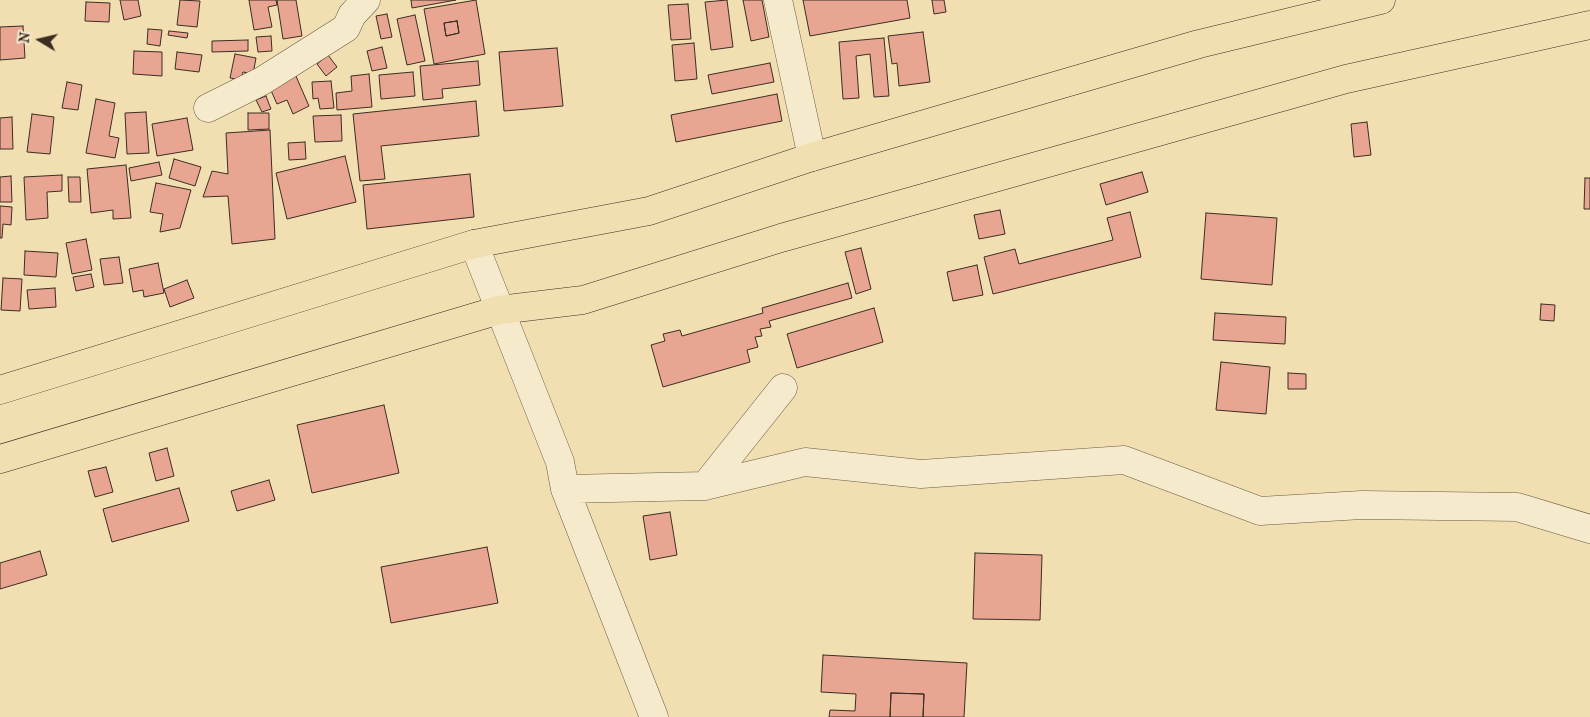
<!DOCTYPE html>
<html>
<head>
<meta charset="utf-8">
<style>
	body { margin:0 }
	#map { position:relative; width:1590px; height:717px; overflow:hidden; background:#f1dfb1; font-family:"IM FELL French Canon",serif }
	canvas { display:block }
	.north { position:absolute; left:15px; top:15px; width:50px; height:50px; -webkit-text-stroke:4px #f6eacc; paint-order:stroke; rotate:279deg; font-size:14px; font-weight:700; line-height:20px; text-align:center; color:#3c2d22 }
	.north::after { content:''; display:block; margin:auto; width:18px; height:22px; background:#3c2d22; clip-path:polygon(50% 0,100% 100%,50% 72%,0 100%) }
</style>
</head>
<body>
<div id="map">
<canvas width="1590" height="717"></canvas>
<div class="north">N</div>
</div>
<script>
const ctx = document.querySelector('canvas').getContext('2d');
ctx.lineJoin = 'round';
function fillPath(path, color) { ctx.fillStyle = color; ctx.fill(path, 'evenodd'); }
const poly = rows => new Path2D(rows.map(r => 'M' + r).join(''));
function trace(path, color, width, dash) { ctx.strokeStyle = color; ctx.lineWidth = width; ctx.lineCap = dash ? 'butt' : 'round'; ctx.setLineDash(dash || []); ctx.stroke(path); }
const building = poly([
	[120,0,138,0,141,16,124,20,120,0],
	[180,0,200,1,197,27,177,25,180,0],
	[249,0,276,0,277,5,268,7,272,27,254,30,249,0],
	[277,0,296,0,302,36,283,39,277,0],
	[411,0,456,0,412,8,411,0],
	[476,0,485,54,434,64,424,9,476,0],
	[457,21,459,33,446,36,444,23,457,21],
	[727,0,733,47,711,50,705,2,727,0],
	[743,0,762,0,769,37,751,41,743,0],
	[803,0,907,0,910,18,810,36,803,0],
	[932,0,944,0,946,12,934,14,932,0],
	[86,2,110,3,109,22,85,21,86,2],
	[688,4,691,39,671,40,668,5,688,4],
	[387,14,392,37,381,39,376,16,387,14],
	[415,15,425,61,407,65,397,19,415,15],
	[457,21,459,33,446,36,444,23,457,21],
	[23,26,25,58,0,60,0,27,23,26],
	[148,29,162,30,160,46,147,44,148,29],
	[169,31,188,33,187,38,168,35,169,31],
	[923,32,930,82,899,86,897,63,892,64,888,36,923,32],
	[271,36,272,51,258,52,256,37,271,36],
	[884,38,889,96,874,97,870,54,856,56,859,98,843,99,839,42,884,38],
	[248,40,248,51,212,52,212,41,248,40],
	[694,43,697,79,675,81,672,45,694,43],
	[382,47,387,68,372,71,367,51,382,47],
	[557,48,563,106,504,111,499,52,557,48],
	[134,51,162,52,162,76,133,74,134,51],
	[177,52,202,55,199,72,175,69,177,52],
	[235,54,256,58,253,74,243,72,241,80,230,78,235,54],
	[328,55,337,67,326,76,317,64,328,55],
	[478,61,480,85,442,89,443,98,423,100,420,66,478,61],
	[770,63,774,82,712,94,708,75,770,63],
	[413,72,415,96,381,99,379,75,413,72],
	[295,74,309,106,293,114,287,100,277,104,269,86,295,74],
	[369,74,372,107,337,110,336,93,352,91,351,76,369,74],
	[331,81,334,108,320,109,318,98,313,99,312,82,331,81],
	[67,82,82,85,78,110,62,108,67,82],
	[777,94,782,121,676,142,671,115,777,94],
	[266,96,271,109,262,112,256,100,266,96],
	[96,99,115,103,109,136,119,138,115,158,86,153,96,99],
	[476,101,479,136,381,146,385,179,360,181,353,114,476,101],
	[146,112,149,153,127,154,125,113,146,112],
	[248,113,269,113,269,129,248,130,248,113],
	[32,114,54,117,50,154,27,152,32,114],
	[341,115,342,141,315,142,313,116,341,115],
	[12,117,13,149,0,149,0,118,12,117],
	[187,118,193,150,157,156,152,124,187,118],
	[1367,122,1371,155,1354,157,1351,124,1367,122],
	[270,130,275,239,232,244,228,196,203,197,212,171,228,174,226,133,270,130],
	[305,142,306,159,289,160,288,143,305,142],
	[345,156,356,202,287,219,276,173,345,156],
	[174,159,201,167,195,186,169,178,174,159],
	[159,162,162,175,131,181,129,168,159,162],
	[126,165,131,218,113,219,113,210,91,213,87,169,126,165],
	[1142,172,1148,192,1106,205,1100,184,1142,172],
	[470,174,474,217,367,229,363,185,470,174],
	[62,175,62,191,47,192,48,218,26,220,24,177,62,175],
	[11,176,12,202,0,202,0,177,11,176],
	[68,177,80,177,81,202,69,202,68,177],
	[1585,178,1590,178,1590,209,1584,209,1585,178],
	[156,183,191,190,180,228,160,232,163,214,150,212,156,183],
	[0,206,12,207,11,225,3,224,2,238,0,238,0,206],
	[1000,210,1005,234,979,239,974,215,1000,210],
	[1130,212,1141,257,993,294,984,257,1015,249,1019,264,1113,240,1107,218,1130,212],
	[1206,213,1277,218,1272,285,1201,279,1206,213],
	[86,239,92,270,72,274,66,243,86,239],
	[861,248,871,289,856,294,845,252,861,248],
	[25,251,58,253,56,277,24,275,25,251],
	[119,257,123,283,104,285,100,259,119,257],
	[158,263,164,293,144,297,143,290,133,292,129,269,158,263],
	[977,265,983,295,953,301,947,272,977,265],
	[91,274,94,287,76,291,73,277,91,274],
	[3,278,22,279,20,311,1,310,3,278],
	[187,280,194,298,170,307,164,289,187,280],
	[848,283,852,298,769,321,771,327,760,329,762,336,755,337,758,347,747,350,750,362,663,387,651,345,665,341,663,334,680,330,682,336,763,313,762,308,848,283],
	[55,288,56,307,29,309,27,290,55,288],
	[1541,304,1555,305,1554,321,1540,320,1541,304],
	[874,308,883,342,797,368,787,334,874,308],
	[1215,313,1286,317,1285,344,1213,340,1215,313],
	[1221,362,1270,367,1266,414,1216,410,1221,362],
	[1288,373,1306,374,1306,389,1288,389,1288,373],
	[384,405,399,473,312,493,297,425,384,405],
	[167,448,174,476,156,481,149,453,167,448],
	[106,467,113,492,95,497,88,471,106,467],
	[269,480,275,500,237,511,231,491,269,480],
	[179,488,189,521,112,542,103,509,179,488],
	[670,512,677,555,650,560,643,516,670,512],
	[487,547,498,603,391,623,381,567,487,547],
	[40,551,47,575,0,589,0,563,40,551],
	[975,553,1042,555,1040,620,973,619,975,553],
	[823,655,967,663,964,717,923,717,924,694,891,693,890,717,829,717,830,710,855,711,856,694,821,692,823,655],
	[891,693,924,694,923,717,890,717,891,693]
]);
fillPath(building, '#e8a592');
trace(building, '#3c2d22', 1);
const street = poly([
	[778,0,812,157],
	[208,108,262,81,346,28,352,15,366,0],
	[474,244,560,462,565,489,654,717],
	[783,388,705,486,805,462,921,474,1124,460,1260,511,1362,505,1517,507,1590,529],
	[565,489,705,486]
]);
const highway = poly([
	[0,390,474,244,649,211,812,157,1199,44,1381,0],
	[0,459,499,310,583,300,781,238,1346,79,1590,25]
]);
trace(street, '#695a46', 29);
trace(highway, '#3c2d22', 29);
trace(street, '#f6eacc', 28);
trace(highway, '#f1dfb1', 28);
</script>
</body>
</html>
